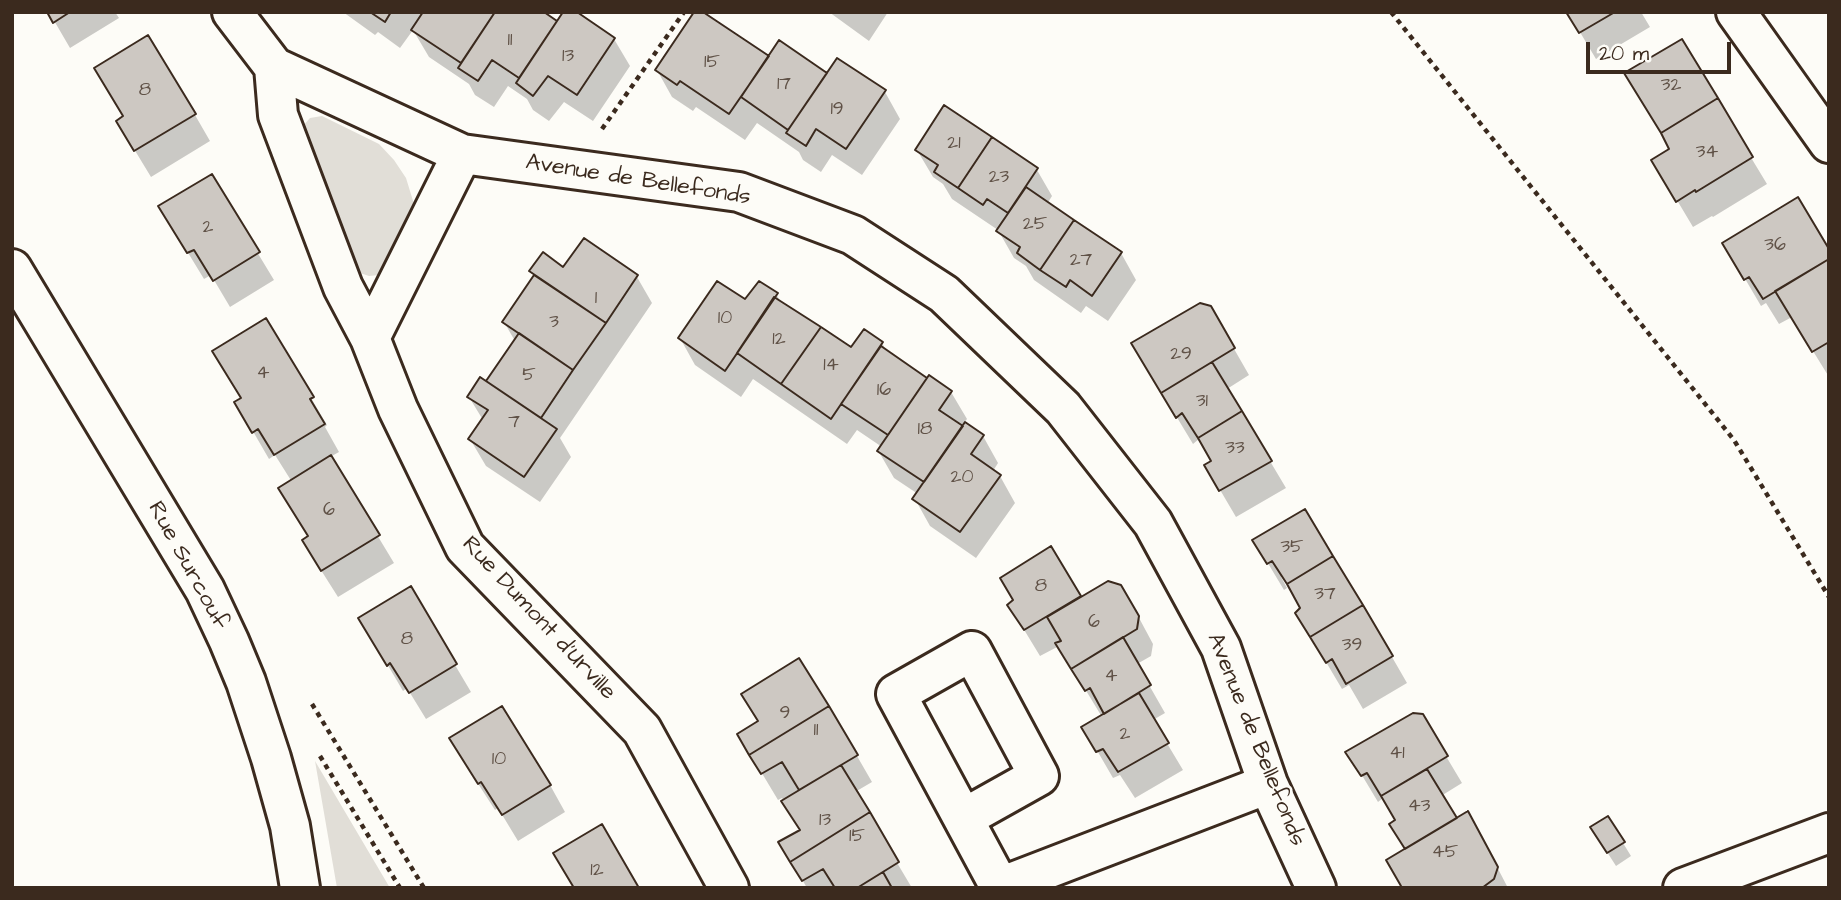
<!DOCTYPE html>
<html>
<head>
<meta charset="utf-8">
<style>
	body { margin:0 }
	#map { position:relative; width:1841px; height:900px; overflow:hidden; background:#fdfcf7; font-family:"Architects Daughter",sans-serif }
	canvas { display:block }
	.frame { position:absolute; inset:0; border:14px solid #3b2a1e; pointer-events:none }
	.scale { position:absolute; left:1586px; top:42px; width:145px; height:32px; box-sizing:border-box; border:4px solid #3b2a1e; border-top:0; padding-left:9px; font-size:21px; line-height:24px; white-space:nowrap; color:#3b2a1e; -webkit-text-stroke:5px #fdfcf7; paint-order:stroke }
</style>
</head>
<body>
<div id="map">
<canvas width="1841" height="900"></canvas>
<div class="frame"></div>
<div class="scale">20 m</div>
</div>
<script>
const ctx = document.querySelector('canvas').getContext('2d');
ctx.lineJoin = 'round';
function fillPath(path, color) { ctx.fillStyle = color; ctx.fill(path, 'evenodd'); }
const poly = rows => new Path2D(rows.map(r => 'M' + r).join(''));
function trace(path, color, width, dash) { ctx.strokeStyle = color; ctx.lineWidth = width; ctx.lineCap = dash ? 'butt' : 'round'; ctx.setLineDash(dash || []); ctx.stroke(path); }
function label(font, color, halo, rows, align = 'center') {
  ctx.font = font + ' "Architects Daughter",sans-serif'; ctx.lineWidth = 5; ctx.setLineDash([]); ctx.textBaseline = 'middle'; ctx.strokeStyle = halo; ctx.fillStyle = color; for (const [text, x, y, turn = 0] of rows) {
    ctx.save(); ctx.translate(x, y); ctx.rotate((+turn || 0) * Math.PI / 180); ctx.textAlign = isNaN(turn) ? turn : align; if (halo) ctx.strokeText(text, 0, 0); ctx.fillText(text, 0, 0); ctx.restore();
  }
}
fillPath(poly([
	[322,116,379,144,394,160,406,178,414,204,414,221,390,266,379,275,369,276,351,270,299,137,303,126,310,118],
	[315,761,390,888,337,888]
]), '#e1ded7');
fillPath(poly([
	[49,12,115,12,119,18,70,48],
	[343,12,541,12,558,23,614,39,630,66,593,121,564,102,549,121,533,110,527,99,508,86,494,107,475,95,469,84,429,57,413,30,400,48,378,32,375,35],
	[829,12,888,12,869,41],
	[1568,12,1641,12,1650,27,1596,59],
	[1681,42,1767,184,1713,217,1712,216,1693,227,1653,160,1671,149],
	[769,59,885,92,900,119,862,175,832,155,821,172,803,160,799,152,757,123,745,140,696,107,693,111,672,97,657,70],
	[195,115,210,141,151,177,134,149],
	[917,150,1037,170,1052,196,1047,204,1121,253,1136,280,1108,321,1086,306,1081,313,1034,280,1026,266,1014,258,998,230,952,199,943,184,933,177],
	[211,176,274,280,230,307,211,275,204,279,176,233],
	[1724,243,1829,252,1829,377,1792,317,1779,324,1766,303,1761,306],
	[564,270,637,277,652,303,560,438,571,457,540,502,486,466,470,439,483,420,469,397,486,383,515,341,504,322,535,277,531,271],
	[776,294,782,304,851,350,882,343,887,352,928,380,951,392,967,419,964,423,983,436,998,463,993,471,1000,476,1015,503,976,558,930,526,915,499,918,494,894,478,879,452,882,447,857,430,847,444,753,379,741,397,695,365,680,338,746,302],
	[1210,307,1249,375,1227,389,1286,488,1236,517,1206,466,1213,461,1199,439,1193,444,1149,371],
	[265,320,327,425,325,427,339,452,330,457,394,563,338,597,319,567,292,482,275,455,269,459,236,402,243,399],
	[1254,540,1392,657,1407,683,1363,709,1349,685,1342,689,1313,640,1302,608,1284,576,1281,577,1287,588,1284,590],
	[1050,549,1081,599,1138,616,1153,644,1151,656,1137,664,1165,713,1153,720,1183,770,1135,798,1120,775,1113,778,1084,728,1102,717,1059,646,1040,656,1009,605],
	[410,589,471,692,426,719,407,688,403,691,360,618],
	[1422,716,1462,783,1441,796,1456,820,1483,840,1508,888,1402,888,1406,850,1397,821,1383,798,1378,802,1348,752],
	[739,735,857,756,872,782,855,792,912,888,807,888,796,869,801,831,782,798,778,800],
	[466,765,550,785,565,812,518,841,498,808,495,810],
	[1600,841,1623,843,1631,856,1616,866]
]), '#0003');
const building = poly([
	[47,12,70,12,53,23,47,12],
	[370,12,391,12,385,22,370,12],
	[423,12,495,12,461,63,411,30,423,12],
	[495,12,544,12,557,21,519,78,492,60,478,81,458,68,495,12],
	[563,12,577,12,615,38,577,95,548,76,533,96,516,83,563,12],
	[694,12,703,12,769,56,729,114,680,81,677,85,655,70,694,12],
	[1566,12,1615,12,1579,33,1566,12],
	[148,35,196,114,134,151,116,121,123,116,94,68,148,35],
	[1682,39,1718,98,1661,133,1624,73,1682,39],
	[779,40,827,73,788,130,741,97,779,40],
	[837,58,886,90,846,149,816,129,806,146,786,133,837,58],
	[1718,98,1753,157,1696,192,1695,190,1676,202,1651,160,1669,149,1661,133,1718,98],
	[944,105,992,137,958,188,934,172,938,165,915,150,944,105],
	[992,137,1038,168,1008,213,987,199,983,205,958,188,992,137],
	[212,174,260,252,213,281,194,250,187,253,158,206,212,174],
	[1026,187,1074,220,1040,270,1017,253,1020,247,996,231,1026,187],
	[1798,197,1829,249,1829,259,1763,299,1749,277,1744,280,1722,243,1798,197],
	[1074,220,1122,252,1092,296,1070,280,1066,287,1040,270,1074,220],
	[584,238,638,275,606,323,529,271,543,252,563,267,584,238],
	[1829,259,1829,342,1812,352,1775,291,1829,259],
	[534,275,606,323,573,370,502,322,534,275],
	[717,281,745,299,759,281,778,293,725,371,678,338,717,281],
	[774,297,821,327,781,384,737,353,774,297],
	[1200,303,1211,306,1235,348,1161,393,1131,343,1200,303],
	[266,318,314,397,310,399,325,424,274,455,258,429,252,433,234,402,241,398,212,351,266,318],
	[821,327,851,347,864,329,883,342,831,419,781,384,821,327],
	[519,333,573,370,541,418,486,381,519,333],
	[881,346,927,378,888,435,841,404,881,346],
	[1212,362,1242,411,1198,438,1182,413,1176,418,1161,393,1212,362],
	[929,375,952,391,939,410,963,426,924,482,877,451,929,375],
	[480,377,557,429,524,477,468,439,488,410,467,397,480,377],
	[1242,411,1272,461,1219,491,1204,465,1211,461,1198,438,1242,411],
	[965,422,984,435,971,454,1001,475,960,532,912,499,965,422],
	[331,455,380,535,321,571,302,540,308,536,278,488,331,455],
	[1305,509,1333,556,1287,584,1272,561,1267,564,1252,540,1305,509],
	[1051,546,1081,596,1024,630,1007,605,1013,600,1000,578,1051,546],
	[1333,556,1363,605,1310,637,1295,613,1300,608,1287,584,1333,556],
	[1108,581,1121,585,1139,616,1137,629,1071,669,1055,643,1061,641,1047,617,1108,581],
	[411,586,457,664,409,693,390,663,387,666,358,618,411,586],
	[1363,605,1393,656,1346,684,1332,659,1326,663,1310,637,1363,605],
	[1123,637,1151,685,1104,714,1090,688,1085,691,1071,669,1123,637],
	[799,658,829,706,749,755,737,734,758,721,741,694,799,658],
	[1139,693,1169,743,1118,772,1103,749,1096,752,1081,727,1139,693],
	[502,706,551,785,502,815,481,782,478,784,449,738,502,706],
	[829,706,858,755,799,790,782,762,761,774,749,755,829,706],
	[1413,713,1423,714,1448,756,1381,796,1367,773,1361,776,1345,752,1413,713],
	[841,765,870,812,790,862,778,842,800,830,781,801,841,765],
	[1427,769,1457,818,1405,849,1389,824,1395,820,1381,796,1427,769],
	[1468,811,1498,867,1494,879,1482,888,1399,888,1401,886,1386,860,1468,811],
	[870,812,899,862,857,888,835,888,823,869,802,881,790,862,870,812],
	[1608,816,1625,842,1607,853,1590,827,1608,816],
	[602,824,639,888,574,888,553,853,602,824],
	[883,872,892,888,857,888,883,872]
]);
fillPath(building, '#cdc8c2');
trace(building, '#3b2a1e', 2);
const street = poly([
	[232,12,274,67,462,154,739,192,853,235,944,294,1063,408,1153,523,1221,648,1268,784,1316,888],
	[1736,12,1829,143],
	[274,67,278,115,343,287,370,338,398,409,465,547,642,730,729,888],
	[370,338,462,154],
	[964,818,1039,776,972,651,896,694,1000,887,1268,784]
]);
const secondary = poly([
	[12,269,205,590,229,641,246,682,271,758,290,826,300,888],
	[1683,888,1829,833]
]);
trace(street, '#3b2a1e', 44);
trace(secondary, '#3b2a1e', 44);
trace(poly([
	[1391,12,1734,440,1829,597],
	[602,129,684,12],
	[312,704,424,888],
	[320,756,400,888]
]), '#3b2a1e', 4.5, [5, 5]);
trace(street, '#fdfcf7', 38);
trace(secondary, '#fdfcf7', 38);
label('19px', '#605247', null, [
	["11",510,41],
	["13",568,57],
	["15",712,63],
	["17",784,85],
	["32",1671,86],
	["8",145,91],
	["19",837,110],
	["21",954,144],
	["34",1707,153],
	["23",999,178],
	["25",1035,225],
	["2",208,228],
	["36",1775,246],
	["27",1081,261],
	["1",596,299],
	["10",725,319],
	["3",554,323],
	["12",779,340],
	["29",1181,355],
	["14",831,366],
	["4",263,374],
	["5",529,376],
	["16",884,391],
	["31",1202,402],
	["7",514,423],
	["18",925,430],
	["33",1235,449],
	["20",962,478],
	["6",329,511],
	["35",1292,548],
	["8",1041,587],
	["37",1325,595],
	["6",1094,623],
	["8",407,640],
	["39",1352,646],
	["4",1111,677],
	["9",785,714],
	["11",816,731],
	["2",1125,735],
	["41",1397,754],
	["10",499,760],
	["43",1419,807],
	["13",825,821],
	["15",857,837],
	["45",1445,853],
	["12",597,871]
]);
label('23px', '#3b2a1e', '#fdfcf7', [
	["Avenue de Bellefonds",638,181,9],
	["Rue Surcouf",187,566,61],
	["Rue Dumont d'Urville",538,619,47],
	["Avenue de Bellefonds",1255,740,68]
]);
</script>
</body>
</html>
